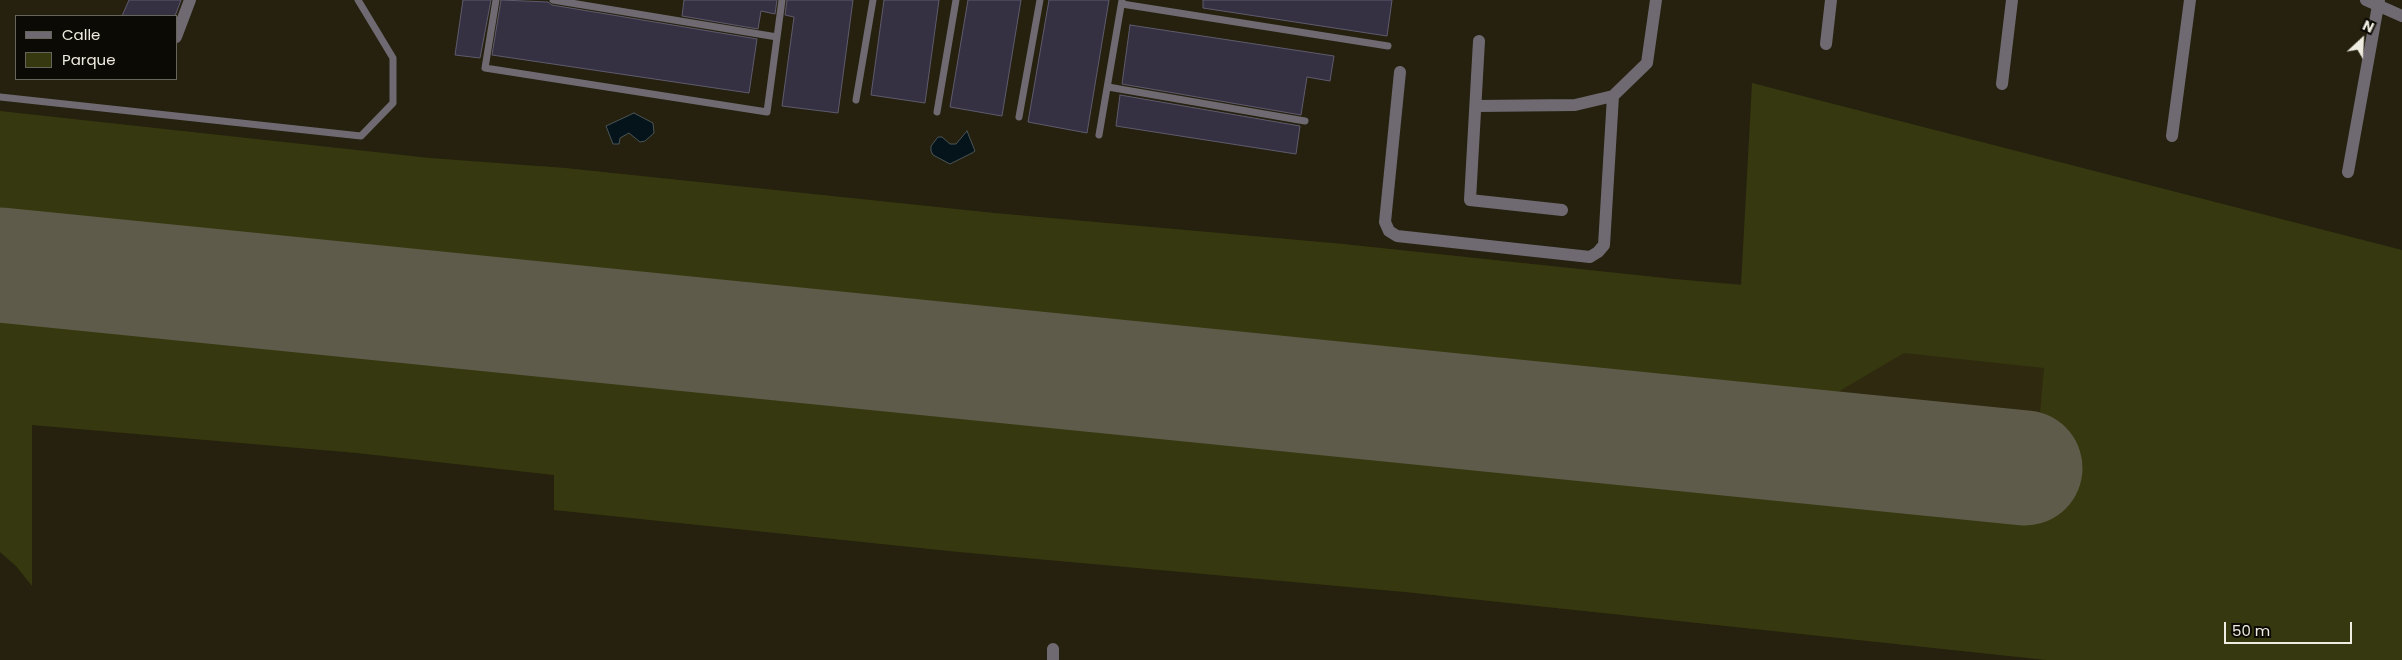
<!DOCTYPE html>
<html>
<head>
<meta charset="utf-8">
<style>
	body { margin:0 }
	#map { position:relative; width:2402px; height:660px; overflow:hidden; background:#25210e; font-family:Poppins,sans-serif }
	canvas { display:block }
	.legend { position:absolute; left:15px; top:15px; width:162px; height:65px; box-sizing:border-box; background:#0c0a04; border:1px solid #67645c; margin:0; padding:6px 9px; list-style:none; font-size:15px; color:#efece1 }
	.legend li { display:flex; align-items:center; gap:10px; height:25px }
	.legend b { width:25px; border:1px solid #67645c }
	.north { position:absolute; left:2337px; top:15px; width:50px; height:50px; -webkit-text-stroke:4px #0c0a04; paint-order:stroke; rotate:25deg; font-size:14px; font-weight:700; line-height:20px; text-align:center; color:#efece1 }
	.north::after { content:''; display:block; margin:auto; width:18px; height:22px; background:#efece1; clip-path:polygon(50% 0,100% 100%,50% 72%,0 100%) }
	.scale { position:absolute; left:2224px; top:622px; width:128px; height:22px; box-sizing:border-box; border:2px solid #efece1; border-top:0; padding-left:6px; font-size:15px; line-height:18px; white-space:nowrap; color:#efece1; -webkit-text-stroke:4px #0c0a04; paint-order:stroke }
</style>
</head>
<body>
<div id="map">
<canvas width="2402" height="660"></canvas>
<ul class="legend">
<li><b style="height:6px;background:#6f6a72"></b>Calle</li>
<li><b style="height:14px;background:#36380f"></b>Parque</li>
</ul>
<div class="north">N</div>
<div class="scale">50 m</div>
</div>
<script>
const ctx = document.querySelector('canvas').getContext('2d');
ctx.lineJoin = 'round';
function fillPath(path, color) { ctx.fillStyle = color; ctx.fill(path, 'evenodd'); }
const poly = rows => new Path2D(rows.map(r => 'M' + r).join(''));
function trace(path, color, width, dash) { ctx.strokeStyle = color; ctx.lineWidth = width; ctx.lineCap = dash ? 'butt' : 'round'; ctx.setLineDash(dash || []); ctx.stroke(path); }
fillPath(poly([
	[0,113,430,159,565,168,994,213,1343,244,1674,279,2127,315,2402,660,2047,660,1405,592,959,552,554,510,554,475,357,453,32,425,32,586,16,566,0,552]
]), '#2f290f');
fillPath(poly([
	[1752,83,2402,250,2402,660,2047,660,1405,592,959,552,554,510,554,475,357,453,32,425,32,586,16,566,0,552,0,321,2031,515,2044,368,1904,353,1816,405,0,225,0,111,430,158,565,168,994,213,1343,244,1674,279,1741,285]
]), '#36380f');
const water = poly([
	[634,113,653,123,654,133,645,141,640,142,629,133,620,138,619,144,613,144,606,126,634,113],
	[967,131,975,151,972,153,950,164,933,155,931,151,931,146,938,137,942,137,950,144,956,144,967,131]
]);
fillPath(water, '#05141b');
trace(water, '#4b5556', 1);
trace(poly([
	[0,265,2025,468]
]), '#5e5b4a', 115);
const building = poly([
	[129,0,181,0,175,16,122,16,129,0],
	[463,0,491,0,480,58,455,55,463,0],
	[501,0,548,2,552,5,757,39,749,93,492,55,501,0],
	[684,0,777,0,775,14,761,11,758,29,682,16,684,0],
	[787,0,853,0,838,113,782,106,794,17,785,15,787,0],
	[884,0,939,0,925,103,871,95,884,0],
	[968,0,1021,0,1002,116,950,107,968,0],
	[1049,0,1109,0,1087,133,1028,122,1049,0],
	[1203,0,1392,0,1387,36,1203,8,1203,0],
	[1130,25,1334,56,1330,81,1307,77,1301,115,1122,84,1130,25],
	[1120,95,1300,126,1296,154,1116,126,1120,95]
]);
fillPath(building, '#353042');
trace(building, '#5f5b6e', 1);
trace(poly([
	[496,0,485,68,767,112,782,0],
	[553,0,777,37],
	[1122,4,1388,46],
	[1108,87,1305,121],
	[0,97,361,136,393,103,393,58,358,0],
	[856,100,873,0],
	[937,112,956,0],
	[1019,117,1040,0],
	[1099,135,1122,0]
]), '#6f6a72', 7);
trace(poly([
	[2366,0,2402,16],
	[176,37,190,0],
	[1479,41,1470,200,1562,210],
	[1826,44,1831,0],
	[1400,72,1385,222,1389,231,1397,236,1590,257,1598,252,1604,245,1613,96],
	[2002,84,2012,0],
	[1477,106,1575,105,1613,96,1647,63,1656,0],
	[2172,136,2190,0],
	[2348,172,2379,0],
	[1053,660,1053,649]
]), '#6f6a72', 12);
</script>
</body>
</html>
